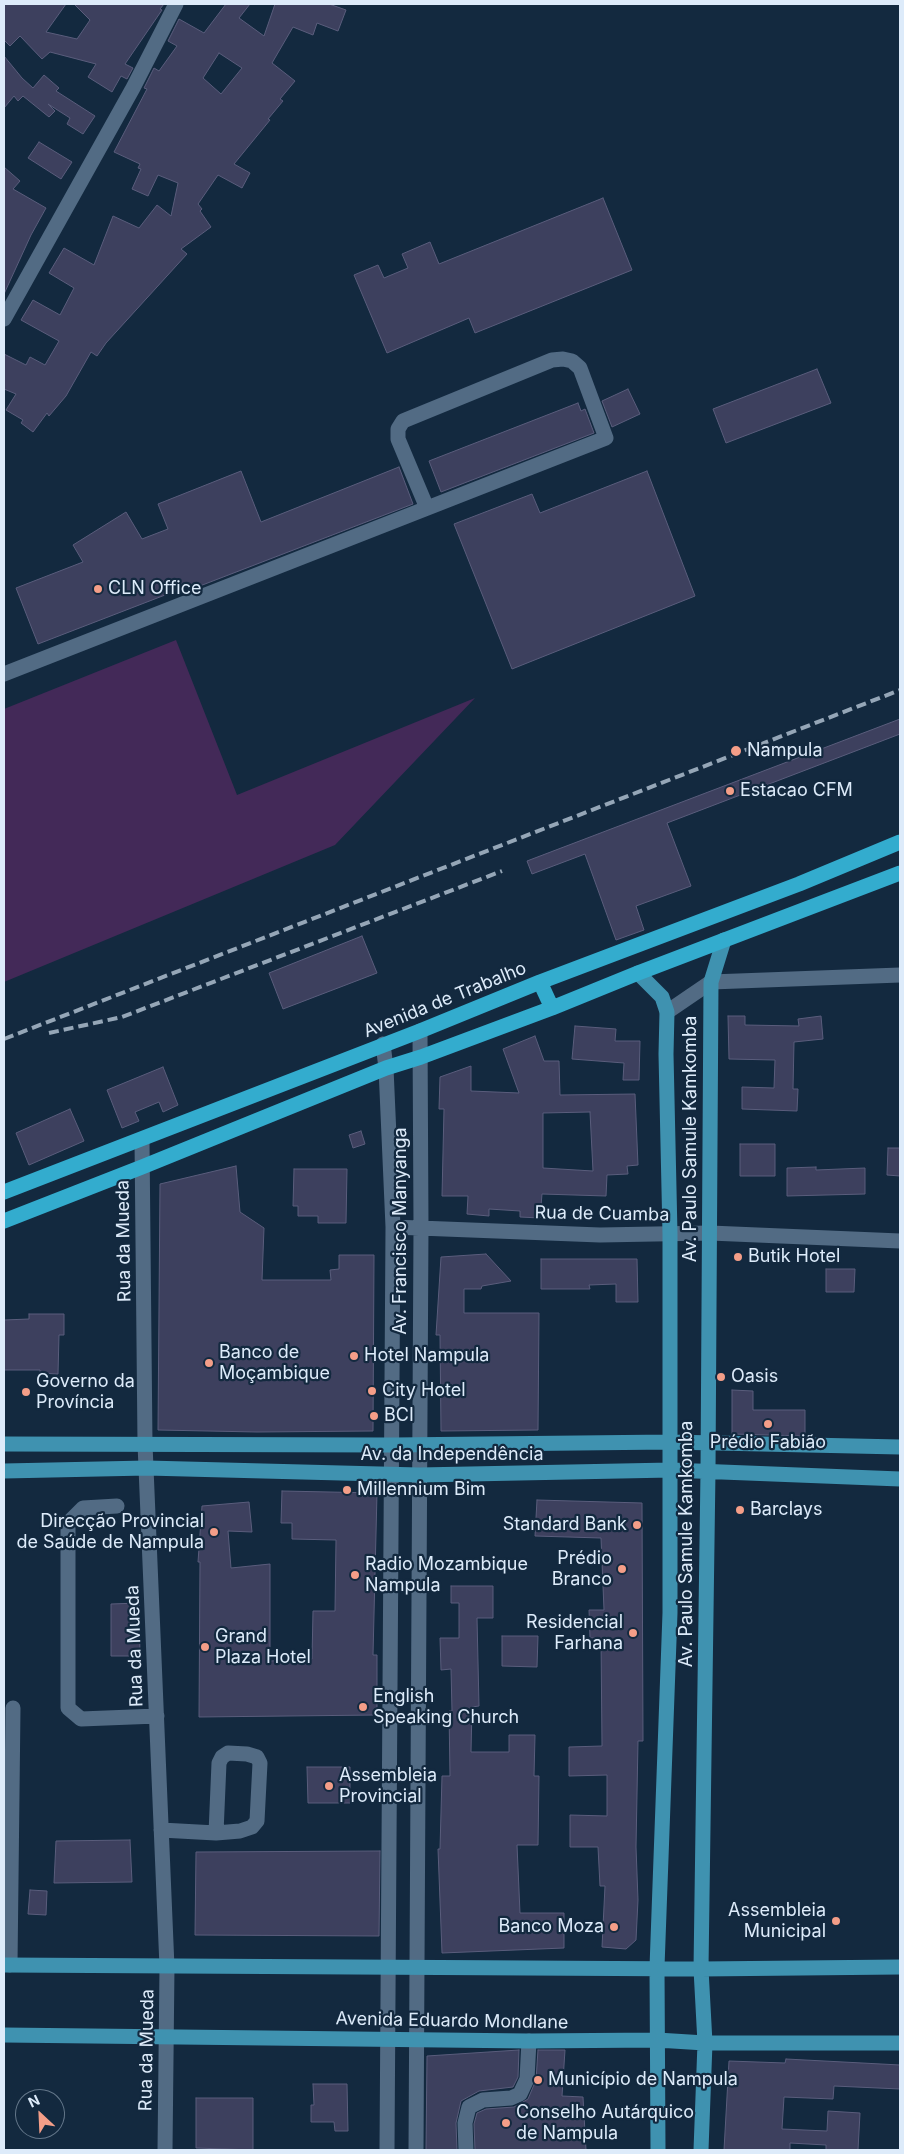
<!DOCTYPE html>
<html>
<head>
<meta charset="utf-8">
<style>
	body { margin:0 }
	#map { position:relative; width:904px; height:2154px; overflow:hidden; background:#13293f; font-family:Inter,sans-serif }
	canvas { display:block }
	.frame { position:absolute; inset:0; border:5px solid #ddebfa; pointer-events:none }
	.north { position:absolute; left:15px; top:2089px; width:50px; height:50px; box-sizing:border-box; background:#13293f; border:1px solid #64778a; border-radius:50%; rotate:335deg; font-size:14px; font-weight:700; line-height:20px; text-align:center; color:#ddebfa }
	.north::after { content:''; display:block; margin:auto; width:18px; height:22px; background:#f49e88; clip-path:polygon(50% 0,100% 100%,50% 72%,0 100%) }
</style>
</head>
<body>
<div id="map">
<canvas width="904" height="2154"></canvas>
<div class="frame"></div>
<div class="north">N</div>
</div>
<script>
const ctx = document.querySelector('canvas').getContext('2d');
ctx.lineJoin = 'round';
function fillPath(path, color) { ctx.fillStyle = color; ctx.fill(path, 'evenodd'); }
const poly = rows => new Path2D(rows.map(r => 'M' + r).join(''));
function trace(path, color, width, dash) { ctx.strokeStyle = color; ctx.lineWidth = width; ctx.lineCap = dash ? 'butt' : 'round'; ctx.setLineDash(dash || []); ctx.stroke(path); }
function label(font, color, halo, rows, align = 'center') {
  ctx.font = font + ' Inter,sans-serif'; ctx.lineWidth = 4.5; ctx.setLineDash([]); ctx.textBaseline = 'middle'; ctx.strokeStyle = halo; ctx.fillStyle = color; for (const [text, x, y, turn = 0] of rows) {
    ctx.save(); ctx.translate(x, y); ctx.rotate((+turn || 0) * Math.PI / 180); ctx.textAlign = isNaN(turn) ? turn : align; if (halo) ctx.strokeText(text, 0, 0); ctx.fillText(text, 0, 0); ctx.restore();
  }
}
fillPath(poly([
	[176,640,237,795,475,698,335,845,4,982,4,709]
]), '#432958');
const building = poly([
	[4,4,66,4,46,32,77,39,90,20,74,4,164,4,160,9,162,10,125,64,133,68,127,79,121,76,112,92,88,77,96,64,50,52,42,59,20,36,10,46,4,40,4,4],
	[226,4,250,4,239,18,264,36,275,4,329,4,346,10,338,31,317,23,313,35,293,27,272,63,295,81,280,99,283,101,268,119,270,120,234,164,250,173,242,188,218,175,198,204,202,209,200,211,211,227,181,249,187,254,106,343,97,356,91,352,66,396,49,416,47,413,33,432,21,423,23,420,6,410,16,394,4,389,4,354,26,365,30,357,45,365,59,341,21,320,33,300,60,315,74,288,49,273,64,248,94,265,113,216,139,228,157,205,171,216,178,183,158,175,148,196,132,189,141,169,138,168,140,164,114,152,147,89,144,88,154,68,159,71,177,46,168,41,179,19,204,33,226,4],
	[219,53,242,68,221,94,203,78,219,53],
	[4,56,22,78,33,88,44,75,59,88,56,91,95,116,83,134,67,124,70,118,48,104,55,111,49,117,23,96,18,101,14,96,4,108,4,56],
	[39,142,72,162,61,179,28,158,39,142],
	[4,167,20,181,13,189,46,208,31,235,4,294,4,167],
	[603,198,632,270,475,333,469,318,387,353,354,275,378,265,384,278,408,268,402,254,430,242,439,264,603,198],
	[817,369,831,403,726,443,713,409,817,369],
	[628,389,640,414,612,427,602,401,628,389],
	[578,403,581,411,585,409,594,433,441,492,429,461,578,403],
	[399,467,413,504,192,589,191,585,38,644,16,588,83,562,73,545,126,512,142,539,168,529,158,504,241,471,261,522,399,467],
	[647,471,695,596,512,669,454,524,532,494,540,513,647,471],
	[900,719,900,734,667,823,691,886,636,906,644,930,616,940,585,854,532,874,527,861,900,719],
	[362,936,377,973,283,1009,269,973,362,936],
	[728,1016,745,1016,745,1025,799,1026,798,1019,821,1016,823,1039,794,1042,793,1089,798,1089,797,1111,742,1109,742,1087,774,1088,775,1060,729,1059,728,1016],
	[575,1026,616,1029,615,1041,640,1041,639,1080,623,1080,624,1063,572,1059,575,1026],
	[535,1036,544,1061,559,1061,560,1095,635,1094,638,1165,627,1166,628,1174,607,1175,606,1196,542,1194,540,1218,520,1217,520,1211,489,1209,489,1216,467,1214,468,1196,442,1196,444,1109,439,1109,440,1077,471,1066,471,1091,519,1093,503,1049,535,1036],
	[590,1112,593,1171,543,1168,543,1113,590,1112],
	[163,1067,178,1105,163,1112,159,1102,135,1112,139,1121,122,1128,107,1090,163,1067],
	[70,1109,84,1141,29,1165,16,1133,70,1109],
	[361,1131,365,1144,353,1148,349,1135,361,1131],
	[740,1144,775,1144,775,1176,740,1176,740,1144],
	[888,1148,900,1148,900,1176,887,1175,888,1148],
	[236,1166,240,1212,264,1228,262,1280,331,1280,330,1270,339,1269,339,1255,374,1255,373,1431,257,1432,158,1430,160,1184,236,1166],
	[816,1167,816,1170,865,1168,865,1194,787,1196,787,1168,816,1167],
	[294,1169,347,1169,346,1223,318,1223,318,1216,298,1216,298,1206,293,1206,294,1169],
	[486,1254,511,1281,482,1286,481,1289,464,1289,464,1313,539,1313,538,1430,441,1431,440,1335,436,1335,441,1257,486,1254],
	[541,1259,637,1259,638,1302,616,1302,616,1284,589,1285,590,1289,541,1289,541,1259],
	[826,1269,855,1269,854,1292,826,1292,826,1269],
	[29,1314,64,1314,64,1335,59,1335,58,1374,40,1373,40,1370,4,1370,4,1320,29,1319,29,1314],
	[732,1390,753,1391,753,1410,805,1410,805,1436,732,1434,732,1390],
	[282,1491,377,1493,373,1655,377,1655,377,1715,199,1717,200,1562,198,1562,202,1506,249,1502,252,1532,228,1531,231,1568,270,1564,270,1661,312,1659,313,1611,335,1611,336,1540,292,1539,292,1523,281,1523,282,1491],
	[537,1500,642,1503,643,1741,638,1741,636,1847,638,1900,636,1940,626,1949,602,1947,605,1886,600,1886,598,1847,570,1847,570,1815,607,1816,607,1775,569,1776,569,1747,602,1746,601,1638,590,1638,589,1610,604,1610,601,1538,535,1536,537,1500],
	[451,1586,493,1586,493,1618,477,1618,479,1706,472,1707,471,1752,509,1752,509,1735,535,1735,534,1776,539,1776,538,1845,517,1845,520,1913,564,1913,564,1948,442,1953,438,1849,440,1849,442,1776,450,1776,449,1711,452,1711,451,1669,441,1670,440,1638,459,1638,459,1603,451,1603,451,1586],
	[139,1603,140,1656,111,1656,111,1604,139,1603],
	[502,1636,538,1636,537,1667,502,1666,502,1636],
	[307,1767,350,1767,350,1803,308,1803,307,1767],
	[130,1840,132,1882,54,1883,56,1841,130,1840],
	[380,1851,379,1936,195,1935,196,1852,380,1851],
	[30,1890,47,1891,46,1915,28,1914,30,1890],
	[519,2050,518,2077,513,2087,479,2091,461,2101,456,2123,457,2150,426,2150,427,2056,519,2050],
	[538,2050,565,2050,562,2096,583,2097,586,2150,475,2150,474,2124,477,2113,486,2109,514,2107,528,2099,536,2080,538,2050],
	[786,2059,900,2065,900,2089,834,2086,833,2099,784,2097,782,2129,827,2131,828,2111,860,2113,858,2150,826,2150,826,2145,790,2143,790,2150,724,2150,729,2061,785,2063,786,2059],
	[313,2084,347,2084,348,2131,335,2131,334,2122,311,2122,311,2105,314,2105,313,2084],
	[196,2098,253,2098,253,2150,196,2148,196,2098]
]);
fillPath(building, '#3d405e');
trace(building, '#5a5d7c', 1);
trace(poly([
	[4,319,133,88,176,4],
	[4,674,606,438,580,368,572,361,563,359,552,360,403,421,398,429,398,439,427,508],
	[667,1012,711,982,900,975],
	[383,1044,386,1068,393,1227,387,2150],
	[142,1140,145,1444,167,1967,165,2150],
	[393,1227,600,1235,710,1233,900,1241],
	[117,1506,83,1508,68,1523,68,1708,81,1719,157,1716],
	[161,1830,216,1833,240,1831,252,1827,257,1821,260,1763,257,1757,247,1754,228,1753,222,1757,219,1763,216,1833],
	[10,1965,13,1708],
	[416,2150,421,1227,420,1031],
	[466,2150,465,2123,469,2107,483,2100,511,2098,520,2094,527,2079,529,2041]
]), '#526b84', 15);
trace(poly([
	[638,973,662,997,667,1012,666,1054,670,1234,670,1613,657,1967,658,2150],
	[4,1444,393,1445,670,1442,900,1447],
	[4,1471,147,1468,419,1475,671,1470,900,1479],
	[4,1965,701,1969,900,1967],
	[4,2035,529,2041,657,2040,705,2043,900,2043],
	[701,2150,705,2043,701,1969,708,1471,711,982,724,940]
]), '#3f92b0', 15);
trace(poly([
	[540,982,552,1008],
	[4,1192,420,1031,540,982,799,884,900,842],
	[4,1221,142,1167,386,1068,421,1057,552,1008,638,973,900,873]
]), '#33acce', 15);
trace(poly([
	[49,1033,122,1017,502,871],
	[4,1039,900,690]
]), '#95a6b7', 4, [10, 5]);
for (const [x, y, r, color] of [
	[98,589,5,"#f49e88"],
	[736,751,6,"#f49e88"],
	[730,791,5,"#f49e88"],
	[738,1257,5,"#f49e88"],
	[354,1356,5,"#f49e88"],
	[209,1363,5,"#f49e88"],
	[721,1377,5,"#f49e88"],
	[372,1391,5,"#f49e88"],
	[26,1392,5,"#f49e88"],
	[374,1416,5,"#f49e88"],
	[768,1424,5,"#f49e88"],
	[347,1490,5,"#f49e88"],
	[740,1510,5,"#f49e88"],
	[637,1525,5,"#f49e88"],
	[214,1532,5,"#f49e88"],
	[622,1569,5,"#f49e88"],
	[355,1575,5,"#f49e88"],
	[633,1633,5,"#f49e88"],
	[205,1647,5,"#f49e88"],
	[363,1707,5,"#f49e88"],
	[329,1786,5,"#f49e88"],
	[836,1921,5,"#f49e88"],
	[614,1927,5,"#f49e88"],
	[538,2080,5,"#f49e88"],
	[506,2123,5,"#f49e88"]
]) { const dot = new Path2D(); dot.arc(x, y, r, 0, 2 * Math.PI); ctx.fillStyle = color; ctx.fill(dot); trace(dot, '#13293f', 2); }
label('18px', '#ddebfa', '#13293f', [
	["CLN Office",108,589],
	["Nampula",747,751],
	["Estacao CFM",740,791],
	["Butik Hotel",748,1257],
	["Banco de",219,1353],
	["Moçambique",219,1374],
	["Hotel Nampula",364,1356],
	["Oasis",731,1377],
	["Governo da",36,1382],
	["Província",36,1403],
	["City Hotel",382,1391],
	["BCI",384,1416],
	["Prédio Fabião",768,1443,"center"],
	["Millennium Bim",357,1490],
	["Barclays",750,1510],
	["Direcção Provincial",204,1522,"right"],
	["de Saúde de Nampula",204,1543,"right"],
	["Standard Bank",627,1525,"right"],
	["Prédio",612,1559,"right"],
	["Branco",612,1580,"right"],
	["Radio Mozambique",365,1565],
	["Nampula",365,1586],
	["Residencial",623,1623,"right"],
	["Farhana",623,1644,"right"],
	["Grand",215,1637],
	["Plaza Hotel",215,1658],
	["English",373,1697],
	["Speaking Church",373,1718],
	["Assembleia",339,1776],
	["Provincial",339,1797],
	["Assembleia",826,1911,"right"],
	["Municipal",826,1932,"right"],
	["Banco Moza",604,1927,"right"],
	["Município de Nampula",548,2080],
	["Conselho Autárquico",516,2113],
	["de Nampula",516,2134]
], 'left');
label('18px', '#ddebfa', '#13293f', [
	["Avenida de Trabalho",445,1000,-22],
	["Av. Paulo Samule Kamkomba",691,1139,-90],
	["Rua de Cuamba",602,1214,1],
	["Av. Francisco Manyanga",401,1231,-90],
	["Rua da Mueda",124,1241,-91],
	["Av. da Independência",452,1455],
	["Av. Paulo Samule Kamkomba",687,1544,-90],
	["Rua da Mueda",135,1646,-92],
	["Avenida Eduardo Mondlane",452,2021,1],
	["Rua da Mueda",147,2050,-89]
]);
</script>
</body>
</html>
